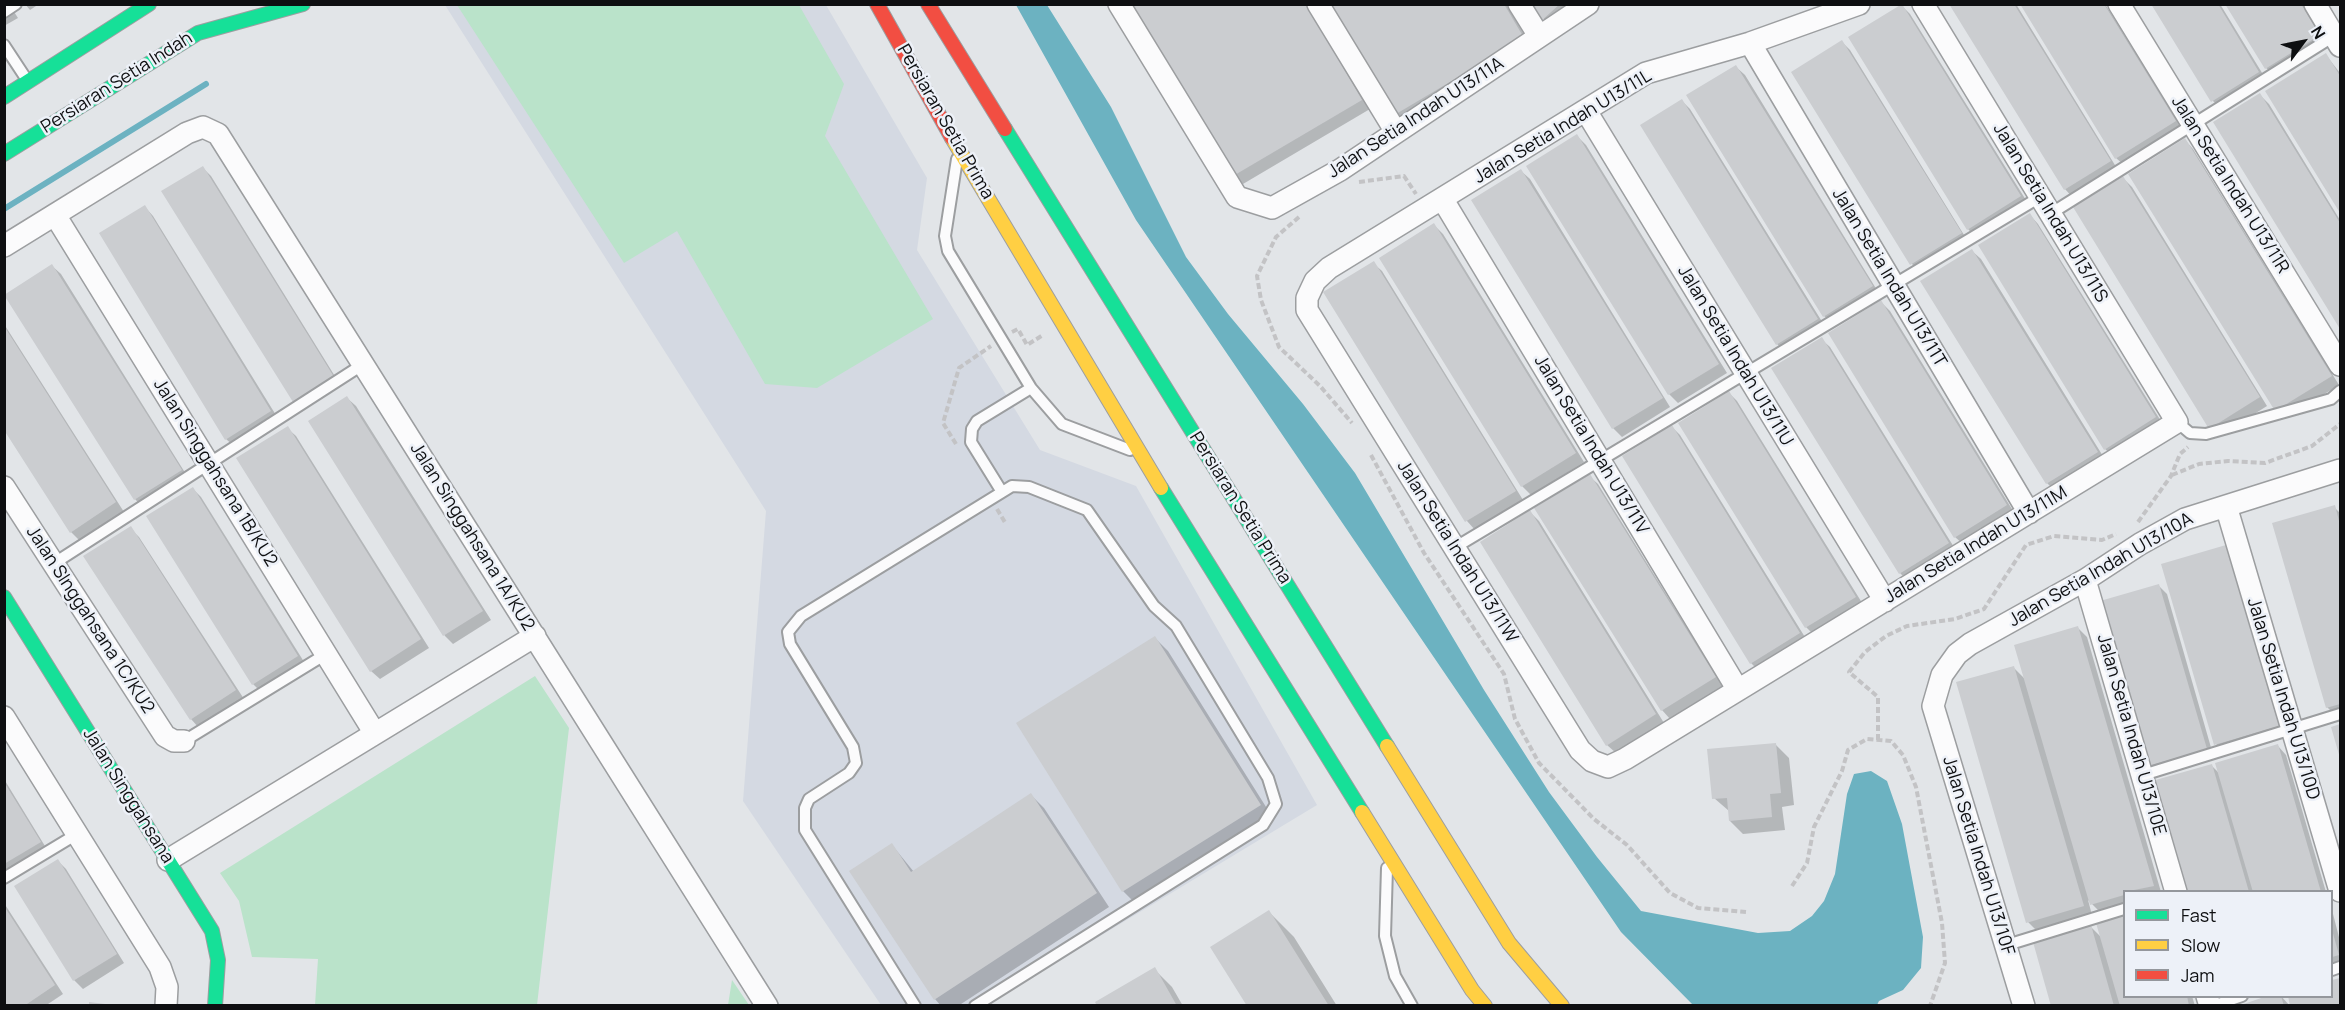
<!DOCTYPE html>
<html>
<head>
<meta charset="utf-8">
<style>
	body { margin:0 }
	#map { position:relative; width:2345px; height:1010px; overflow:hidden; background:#e2e5e8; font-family:Manrope,sans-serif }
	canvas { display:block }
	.frame { position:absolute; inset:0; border:6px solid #0e0f11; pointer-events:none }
	.legend { position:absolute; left:2123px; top:890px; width:210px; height:108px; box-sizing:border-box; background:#edf1f8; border:2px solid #94979c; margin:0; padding:8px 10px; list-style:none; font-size:18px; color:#0e0f11 }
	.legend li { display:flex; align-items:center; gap:12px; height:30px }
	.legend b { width:30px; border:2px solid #94979c }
	.north { position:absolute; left:2273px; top:12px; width:60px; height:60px; -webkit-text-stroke:4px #edf1f8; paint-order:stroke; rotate:58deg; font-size:16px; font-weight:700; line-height:24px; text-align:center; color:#0e0f11 }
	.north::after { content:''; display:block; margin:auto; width:21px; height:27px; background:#0e0f11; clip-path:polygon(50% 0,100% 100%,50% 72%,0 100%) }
</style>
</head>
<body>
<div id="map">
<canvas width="2345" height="1010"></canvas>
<div class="frame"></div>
<ul class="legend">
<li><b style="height:8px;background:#16e098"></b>Fast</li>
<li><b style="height:8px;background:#ffcf43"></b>Slow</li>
<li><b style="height:8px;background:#f24e42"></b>Jam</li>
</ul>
<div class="north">N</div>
</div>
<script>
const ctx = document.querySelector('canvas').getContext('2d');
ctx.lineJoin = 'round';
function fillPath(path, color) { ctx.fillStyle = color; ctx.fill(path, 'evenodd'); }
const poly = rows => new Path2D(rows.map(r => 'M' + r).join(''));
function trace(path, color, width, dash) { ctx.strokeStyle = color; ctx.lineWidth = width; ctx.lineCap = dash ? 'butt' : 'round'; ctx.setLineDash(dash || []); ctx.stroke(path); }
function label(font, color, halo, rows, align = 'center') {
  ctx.font = font + ' Manrope,sans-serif'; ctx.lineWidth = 5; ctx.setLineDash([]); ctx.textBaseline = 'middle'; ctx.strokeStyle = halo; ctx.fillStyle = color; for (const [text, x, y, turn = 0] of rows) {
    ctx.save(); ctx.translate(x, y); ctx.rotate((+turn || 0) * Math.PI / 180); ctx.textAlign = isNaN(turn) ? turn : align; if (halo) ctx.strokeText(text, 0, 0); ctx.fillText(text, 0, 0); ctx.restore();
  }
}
fillPath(poly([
	[445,5,826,5,927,178,917,250,1040,450,1136,486,1317,805,986,1005,881,1005,743,801,766,511]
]), '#d4d9e2');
fillPath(poly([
	[457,5,799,5,844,84,825,136,933,319,817,388,765,384,677,231,624,263],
	[535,676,569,728,537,1005,315,1005,318,959,252,957,239,901,220,873],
	[732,980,749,1005,728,1005]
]), '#bae3ca');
fillPath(poly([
	[1016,5,1047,5,1111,107,1186,257,1228,314,1303,404,1355,473,1484,690,1549,792,1597,857,1641,911,1758,933,1790,931,1812,916,1824,901,1835,874,1847,794,1854,774,1871,771,1887,781,1902,824,1923,937,1921,968,1903,990,1879,1001,1877,1005,1693,1005,1621,932,1136,220]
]), '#6cb2c1');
fillPath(poly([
	[4,4,9,4,18,18,4,26],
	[25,4,39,4,30,10],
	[1130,4,1308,4,1370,109,1243,184,1234,175],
	[1332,4,1506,4,1532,47,1406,121,1397,113],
	[1533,4,1578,4,1551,29],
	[1951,4,2016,4,2118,170,2073,198,2065,189],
	[2021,4,2105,4,2183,130,2125,166,2116,158],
	[2153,4,2220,4,2267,81,2221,109,2213,101],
	[2227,4,2303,4,2327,44,2275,76,2266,68],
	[1902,6,1910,14,2029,205,1976,238,1968,229],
	[1842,42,1850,50,1969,243,1920,273,1912,264,1793,72],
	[2326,55,2340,73,2340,210,2267,92],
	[1736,67,1745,75,1880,295,1833,324,1824,316],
	[2260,95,2269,104,2340,220,2340,326,2215,123],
	[1682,101,1690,109,1826,328,1786,353,1777,344,1642,125],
	[1577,136,1586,145,1727,373,1678,403,1669,394,1528,166],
	[2185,140,2193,149,2339,385,2284,419,2276,410],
	[202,167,211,176,341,386,303,410,294,401],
	[1521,171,1530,179,1670,407,1622,437,1613,428,1473,201],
	[2123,178,2132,187,2267,406,2219,436,2210,428],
	[145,207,153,216,279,420,235,447,226,439],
	[2030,215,2038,224,2164,426,2114,457,2105,449],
	[1434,225,1443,234,1584,462,1531,495,1522,486,1381,258],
	[1972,251,1981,259,2106,461,2056,492,2047,483],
	[1373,263,1382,271,1523,500,1475,530,1467,521,1325,292],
	[52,266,61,274,189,479,143,508,135,499],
	[1881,302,1890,311,2015,514,1964,545,1955,537],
	[4,324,124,512,79,540,71,532,4,427],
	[1821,339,1830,347,1957,552,1909,582,1900,573],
	[1729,393,1737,401,1864,606,1815,636,1806,627,1680,423],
	[347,398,356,406,491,620,453,644,445,636,310,421],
	[1672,427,1680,435,1808,642,1760,672,1751,663],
	[287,428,296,436,429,648,380,679,371,671],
	[1589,476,1598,484,1723,686,1670,719,1662,710],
	[193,489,201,497,306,665,261,692,253,684],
	[2334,507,2340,513,2340,715,2336,716,2327,707],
	[1530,512,1539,521,1664,723,1616,753,1607,745],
	[130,528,139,537,244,699,199,728,191,719],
	[2225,547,2234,555,2287,734,2224,752,2216,744],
	[2158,585,2167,594,2214,758,2158,774,2149,765],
	[2078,628,2087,637,2161,892,2124,892,2124,905,2100,912,2088,900,2092,915,2036,930,2028,922,2014,668,2026,680],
	[1155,638,1168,651,1273,818,1136,904,1123,891],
	[1776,745,1789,758,1794,805,1782,807,1785,830,1743,834,1730,821,1729,811,1714,798],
	[2278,746,2286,755,2326,892,2186,892,2211,765,2220,774],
	[4,779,48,851,4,875],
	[1031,795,1044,808,1109,907,958,1006,941,1006,935,999,892,845,914,872],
	[58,861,66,869,124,963,83,989,74,980],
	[4,903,63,994,45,1006,4,1006],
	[2332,910,2340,941,2340,965,2332,968],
	[1269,912,1294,937,1337,1006,1249,1006],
	[2124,916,2124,996,2192,996,2195,1006,2053,1006,2090,926,2102,938,2098,924],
	[1154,969,1172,987,1183,1006,1099,1006],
	[2340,979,2340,1006,2292,1006,2332,996,2332,982],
	[2273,996,2281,996,2290,1006,2242,1006]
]), '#0003');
trace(poly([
	[4,209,206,84]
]), '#6cb2c1', 6);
fillPath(poly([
	[1128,4,1306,4,1362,100,1233,176],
	[1331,4,1504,4,1524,38,1396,114],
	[1531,4,1560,4,1541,21],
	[1902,4,2021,196,1967,230,1848,37],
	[1949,4,2014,4,2111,161,2064,190],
	[2020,4,2104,4,2176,121,2115,159],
	[2151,4,2218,4,2259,72,2211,102],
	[2225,4,2301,4,2320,35,2265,69],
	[1842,40,1962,233,1910,265,1791,72],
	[2326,53,2340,76,2340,213,2265,91],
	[1736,65,1873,286,1823,317,1686,95],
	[2260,93,2340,223,2340,329,2213,122],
	[1682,99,1818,319,1776,345,1640,125],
	[1577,134,1719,364,1668,395,1526,166],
	[2185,138,2332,376,2275,411,2128,174],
	[203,166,334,377,293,402,161,191],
	[1521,169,1663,398,1612,429,1471,200],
	[2123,176,2260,397,2209,429,2073,207],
	[145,205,271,411,225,440,99,233],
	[2030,213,2156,417,2104,450,1978,245],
	[1434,223,1576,453,1521,487,1379,258],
	[1972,249,2098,452,2046,484,1920,281],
	[1374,261,1516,491,1465,522,1323,292],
	[52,264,182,470,134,500,4,295],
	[1881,300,2007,505,1954,538,1828,333],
	[4,326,116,502,70,533,4,430],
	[1822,337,1949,543,1899,574,1771,368],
	[1729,391,1856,597,1805,628,1678,423],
	[347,396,483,611,443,636,308,421],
	[1672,425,1800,633,1750,664,1622,456],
	[288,426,421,639,370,672,236,458],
	[1590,474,1716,677,1661,711,1534,508],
	[193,487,298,656,252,685,146,516],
	[2335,505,2340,525,2340,704,2326,708,2272,523],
	[1530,510,1656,714,1606,746,1480,542],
	[131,526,236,690,190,720,83,556],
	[2226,545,2279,726,2214,745,2161,564],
	[2159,584,2207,749,2148,766,2100,601],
	[2078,626,2154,886,2124,892,2124,895,2090,905,2014,645],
	[1155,636,1261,805,1122,892,1016,723],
	[2014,666,2084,906,2026,923,1956,682],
	[2340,724,2340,758,2331,727],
	[1776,743,1781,793,1770,794,1772,817,1729,821,1727,798,1712,799,1707,749],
	[2278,744,2321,892,2253,892,2215,763],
	[2212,764,2249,892,2184,892,2152,781],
	[4,782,41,842,4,864],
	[1031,793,1097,893,934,1000,849,871,892,843,911,872],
	[58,859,117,954,73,981,14,886],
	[4,906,55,985,24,1006,4,1006],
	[1269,910,1329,1006,1247,1006,1210,947],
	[2124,915,2124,996,2187,996,2189,1006,2120,1006,2096,923],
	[2091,925,2114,1006,2051,1006,2033,942],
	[2332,930,2339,955,2332,957],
	[1155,967,1177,1006,1097,1006,1095,1002],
	[2340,978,2340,1006,2290,1006,2288,996,2332,996,2332,980],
	[2267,996,2281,996,2284,1006,2238,1006],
	[89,1002,105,1004,105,1006,89,1006]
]), '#cbcdd0');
const lane = poly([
	[4,12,16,4],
	[4,45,27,80],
	[957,159,945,236,948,251,1031,388,1062,424,1130,450],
	[2050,214,2334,36],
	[2177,422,2190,433,2206,434,2331,399,2340,391],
	[1002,492,971,442,972,429,977,421,1031,388],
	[1454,548,2040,197],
	[53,564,362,365],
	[184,741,326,654],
	[2143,775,2340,714],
	[1387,868,1385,936,1395,976,1412,1006],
	[4,878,77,834],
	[2007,945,2124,909],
	[2332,970,2340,967],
	[915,1006,805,830,805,808,809,799,849,773,856,763,853,747,790,644,788,632,801,616,1012,486,1029,487,1087,510,1154,606,1176,626,1268,778,1276,804,1263,825,975,1006],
	[2213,1006,2242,996]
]);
const street = poly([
	[1119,4,1237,197,1272,208,1340,170,1588,4],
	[1318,4,1396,132],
	[1519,4,1539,36],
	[1859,4,1750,43,1646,73,1329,268,1315,281,1307,298,1307,310,1580,750,1592,761,1608,767,1625,759,2177,422,1923,4],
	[2119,4,2340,365],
	[2315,4,2340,46],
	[1750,43,2029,513],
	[1586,111,1885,601],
	[1443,200,1738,690],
	[55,215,374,732],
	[4,246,187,133,203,127,218,134,767,1006],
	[4,487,165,736,174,741,184,741],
	[2226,506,2340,891],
	[2085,580,2176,892],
	[4,717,160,967,167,987,166,1006],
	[168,860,535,636],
	[2207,996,2210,1006],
	[2024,1006,1933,706,1942,675,1957,654,1970,644,2085,580,2140,544,2185,519,2340,470]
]);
const fast = poly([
	[4,97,149,4],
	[1005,129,1387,746],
	[4,154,198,33,303,4],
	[1161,488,1362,812],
	[4,597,212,931,218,960,215,1006]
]);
const slow = poly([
	[952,138,1161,488],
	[1387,746,1509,943,1562,1006],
	[1362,812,1472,990,1485,1006]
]);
const jam = poly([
	[877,4,952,138],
	[928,4,1005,129]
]);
trace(lane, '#9c9ea0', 14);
trace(street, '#9c9ea0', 24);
trace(fast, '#9c9ea0', 16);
trace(slow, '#9c9ea0', 16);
trace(jam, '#9c9ea0', 16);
trace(poly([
	[1359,182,1404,176,1416,194],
	[1299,217,1276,237,1257,276,1261,300,1279,347,1320,386,1352,423],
	[1012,332,1018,329,1027,345,1043,335],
	[956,444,943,423,959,368,991,346],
	[1371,455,1424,553,1504,674,1515,719,1539,763,1594,819,1627,845,1670,893,1698,908,1746,912],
	[2172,475,2199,464,2228,461,2265,463,2312,446,2340,424],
	[997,509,1006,524],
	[2138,522,2171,476,2180,454,2188,447],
	[1878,740,1878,697,1849,672,1865,652,1886,636,1907,626,1955,619,1984,609,2026,545,2054,536,2102,540,2116,534],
	[1792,886,1807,863,1814,827,1842,771,1848,750,1867,739,1891,741,1903,755,1916,787,1942,923,1945,963,1930,1006]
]), '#c3c3c5', 4, [6, 3]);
trace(lane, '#fbfbfc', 10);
trace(street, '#fbfbfc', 21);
trace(fast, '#16e098', 14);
trace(slow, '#ffcf43', 14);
trace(jam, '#f24e42', 14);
label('18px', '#0e0f11', '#edf1f8', [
	["Persiaran Setia Indah",117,83,-32],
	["Jalan Setia Indah U13/11A",1416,118,-33],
	["Persiaran Setia Prima",945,122,60],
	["Jalan Setia Indah U13/11L",1563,127,-31],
	["Jalan Setia Indah U13/11R",2230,185,58],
	["Jalan Setia Indah U13/11S",2050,213,59],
	["Jalan Setia Indah U13/11T",1889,278,59],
	["Jalan Setia Indah U13/11U",1735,356,59],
	["Jalan Setia Indah U13/11V",1591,445,59],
	["Jalan Singgahsana 1B/KU2",215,473,58],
	["Persiaran Setia Prima",1240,508,58],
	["Jalan Singgahsana 1A/KU2",472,537,58],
	["Jalan Setia Indah U13/11M",1976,545,-31],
	["Jalan Setia Indah U13/11W",1457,552,58],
	["Jalan Setia Indah U13/10A",2101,570,-30],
	["Jalan SInggahsana 1C/KU2",90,620,57],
	["Jalan Setia Indah U13/10D",2283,699,73],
	["Jalan Setia Indah U13/10E",2131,735,74],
	["Jalan Singgahsana",128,796,58],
	["Jalan Setia Indah U13/10F",1978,856,73]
]);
</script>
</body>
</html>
